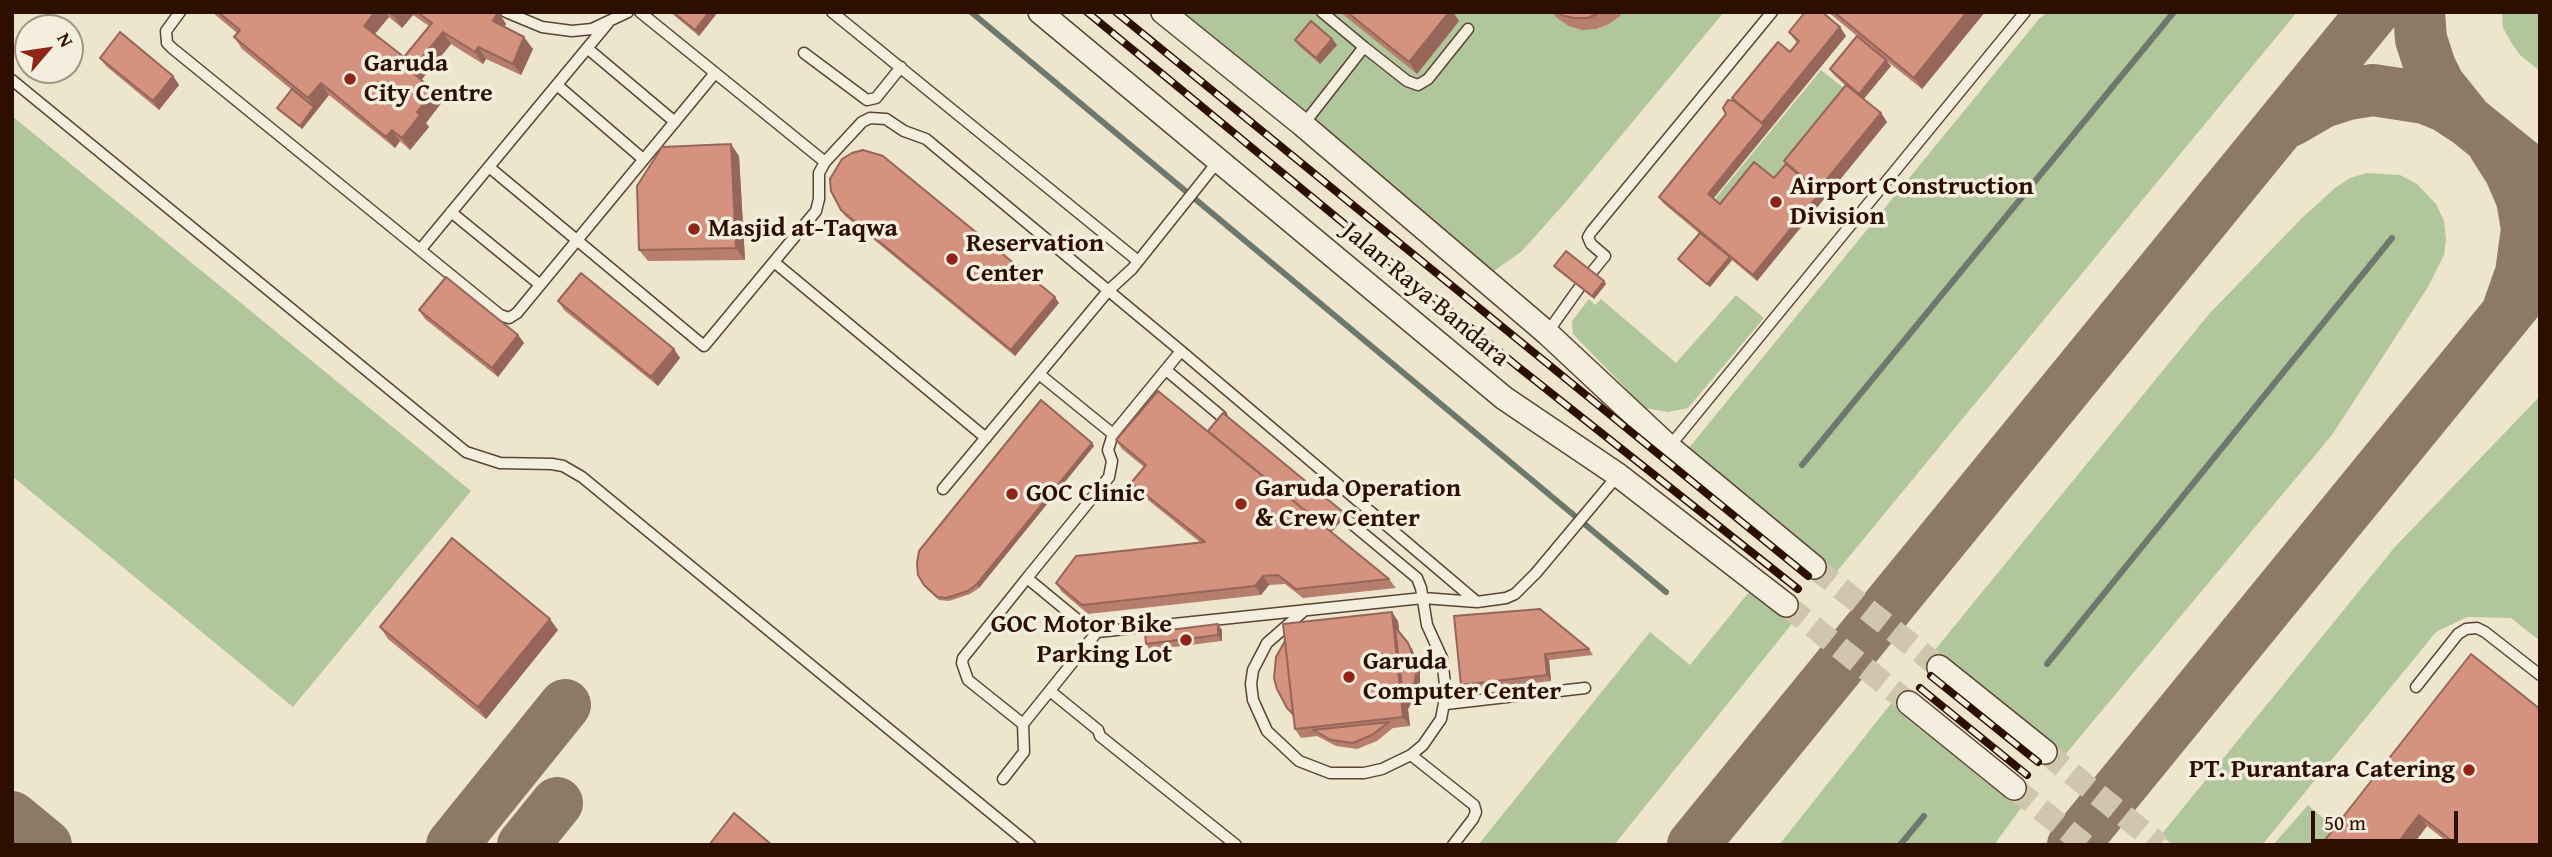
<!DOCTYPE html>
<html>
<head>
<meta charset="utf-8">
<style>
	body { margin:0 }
	#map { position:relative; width:2552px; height:857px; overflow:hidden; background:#ede5cc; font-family:"Gentium Book Plus",serif }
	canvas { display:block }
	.frame { position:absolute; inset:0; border:14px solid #2c0f00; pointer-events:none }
	.north { position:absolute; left:14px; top:14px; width:70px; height:70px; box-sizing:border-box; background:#f3eede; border:2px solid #a39585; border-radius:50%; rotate:61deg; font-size:19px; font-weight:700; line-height:28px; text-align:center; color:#2c0f00 }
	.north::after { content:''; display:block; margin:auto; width:24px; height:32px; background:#8f2418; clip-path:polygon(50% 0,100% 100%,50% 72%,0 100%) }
	.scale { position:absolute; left:2311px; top:811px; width:147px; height:32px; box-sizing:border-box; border:4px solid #2c0f00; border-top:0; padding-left:9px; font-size:21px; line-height:24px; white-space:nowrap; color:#2c0f00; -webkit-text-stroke:5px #f3eede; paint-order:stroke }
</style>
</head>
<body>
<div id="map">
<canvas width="2552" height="857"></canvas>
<div class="frame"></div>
<div class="north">N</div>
<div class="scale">50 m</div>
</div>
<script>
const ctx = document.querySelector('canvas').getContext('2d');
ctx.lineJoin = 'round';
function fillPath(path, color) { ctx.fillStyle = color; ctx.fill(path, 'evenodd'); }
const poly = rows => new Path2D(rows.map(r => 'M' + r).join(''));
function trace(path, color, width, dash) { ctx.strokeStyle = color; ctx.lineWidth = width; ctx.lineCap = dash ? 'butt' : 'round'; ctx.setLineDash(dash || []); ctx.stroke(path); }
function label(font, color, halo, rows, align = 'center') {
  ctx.font = font + ' "Gentium Book Plus",serif'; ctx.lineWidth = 7; ctx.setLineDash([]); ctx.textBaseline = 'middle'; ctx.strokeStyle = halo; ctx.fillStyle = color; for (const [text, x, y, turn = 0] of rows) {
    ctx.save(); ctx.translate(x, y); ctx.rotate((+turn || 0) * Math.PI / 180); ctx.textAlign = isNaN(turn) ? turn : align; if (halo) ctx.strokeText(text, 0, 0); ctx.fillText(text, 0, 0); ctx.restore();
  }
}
fillPath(poly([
	[1180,12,1724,12,1571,196,1522,251,1494,271],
	[2047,12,2297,12,1834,575,1691,461,1688,449,2039,19],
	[2502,12,2540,12,2540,71,2520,55,2511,42,2503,28],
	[1821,70,1850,93,1777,182,1724,208,1714,200],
	[12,116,471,491,293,707,12,476],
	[2367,173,2400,175,2417,184,2436,204,2444,221,2446,239,2444,255,2428,287,2332,435,2064,756,1934,651,2209,314,2302,218,2335,188,2350,178],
	[1736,295,1764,318,1688,408,1668,412,1645,408,1573,334,1572,321,1589,299,1595,305,1601,299,1676,363],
	[2540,396,2540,641,2511,618,2467,617,2436,632,2262,845,2172,845,2161,835,2394,548],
	[1753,587,1795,620,1614,845,1478,845,1650,632,1690,665],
	[1893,701,2024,804,1994,845,1779,845],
	[2308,805,2337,830,2325,845,2273,845]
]), '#b2c69c');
trace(poly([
	[971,12,1666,592],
	[1802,465,2174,12],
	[2047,664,2392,238],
	[1900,845,1924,816]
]), '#6d796d', 6);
trace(poly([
	[2419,12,2421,39,2430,67,2439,85,2468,121],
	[2290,121,2323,102,2348,94,2373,90,2425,98,2445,106,2468,121,2540,179],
	[2494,146,2510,171,2522,199,2527,229,2521,273,2509,307],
	[12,817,46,845],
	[452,845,565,705],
	[523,845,557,803],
	[1693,845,2373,12],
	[2073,845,2540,273]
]), '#8c7a66', 52);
trace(poly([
	[1814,567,1939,667],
	[1786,605,1909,703],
	[2045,752,2160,845],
	[2014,788,2085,845]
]), '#d0c5ad', 23, [23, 11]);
const service = poly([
	[180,12,166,31,167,43,172,48,500,315,509,318,517,313,715,73],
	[506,12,542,27,572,31,592,29,628,12],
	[640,12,825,162],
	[832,12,1138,261],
	[1322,12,1364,47],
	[587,48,675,122],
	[804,53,867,100,876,98,901,67],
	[12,80,466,452,500,463,552,464,563,466,582,477,1030,845],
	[557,85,643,159],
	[1303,125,1364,47,1407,81,1418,85,1428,79,1468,29],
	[489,167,704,346,816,211,819,199,819,173,825,162,862,122,870,118,886,119,904,131,926,139,1181,351,1477,602],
	[451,212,539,284],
	[420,250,608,23],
	[774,262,986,438],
	[1592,272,1605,256,1591,244,1588,237,1591,232,1772,12],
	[1547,333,1579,288],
	[1166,370,1221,416],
	[1039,374,1113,434,1108,450,1112,461,1109,477,1027,578,1084,625,1097,632,1423,598,1477,602,1506,598,1515,594,1536,573,1618,475],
	[1113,434,1181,351],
	[1669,447,2025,12],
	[943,489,1108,291,1132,269,1219,160],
	[1027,578,963,658,962,663,968,680,1023,724,1097,632],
	[1305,610,1267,643,1253,670,1251,684,1253,700,1267,731,1299,761,1330,773,1364,773,1382,769,1411,755,1423,745,1441,719,1446,693,1442,658,1427,625,1421,588,1417,578,1346,519],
	[2416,687,2458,634,2466,629,2477,628,2485,632,2540,675],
	[1050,691,1098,730,1100,736,1236,845],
	[1446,704,1585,688],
	[1411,755,1474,805,1476,812,1473,819,1453,845],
	[1003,779,1024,752,1023,724]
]);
const tertiary = poly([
	[1040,12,1504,398,1618,475,1786,605],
	[1163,12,1303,125,1547,333,1669,447,1814,567],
	[1939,667,2045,752],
	[1909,703,2014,788]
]);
trace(service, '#5c4433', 13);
trace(tertiary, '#5c4433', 26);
trace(service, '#f3eede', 10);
trace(tertiary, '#f3eede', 23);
const rail = poly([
	[1087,12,1517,366,1798,589],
	[1116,12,1808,576],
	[1931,676,2038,762],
	[1920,688,2027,775]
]);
trace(rail, '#2c0f00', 8);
trace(rail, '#f3eede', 5, [16]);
fillPath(poly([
	[212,12,498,12,506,24,504,27,533,49,521,75,486,59,483,64,451,44,421,80,442,102,426,123,429,127,410,150,400,141,395,148,329,95,302,129,279,111,277,108,292,90,242,49,234,37,237,33],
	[413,15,429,26,404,57,375,34,389,17,402,28],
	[670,12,718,12,699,36],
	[1340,12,1453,12,1459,21,1417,74],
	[1552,12,1622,12,1620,16,1609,24,1596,29,1582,30,1569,26,1557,18],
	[1828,12,1985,12,1922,89,1887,61,1891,66,1863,99,1881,113,1887,122,1757,281,1732,260,1710,287,1680,262,1678,259,1700,234,1663,203,1659,197,1726,114,1734,101,1732,98,1790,52,1797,43,1789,32,1840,27,1846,36,1713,199,1720,204,1774,178,1786,164,1784,161,1846,86,1834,75,1830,69,1857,36],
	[1332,39,1337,45,1320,64,1299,46,1295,40],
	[100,58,173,76,179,85,159,110,106,66],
	[739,156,745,260,648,261,639,250],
	[841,210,1059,303,1015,356,845,216],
	[1554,266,1604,281,1606,284,1594,299,1556,269],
	[558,301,674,349,680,358,658,386,564,310],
	[419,310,518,335,524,343,498,377,425,319],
	[1208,431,1346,515,1331,532,1389,579,1396,588,1303,598,1285,584,1269,585,1261,595,1088,614,1062,592,1056,583,1201,543,1137,491,1131,483,1144,467,1122,449,1116,440],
	[1092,443,1094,446,979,588,970,594,949,601,939,600,926,588,924,585],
	[1540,609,1589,649,1593,655,1549,660,1551,681,1466,691,1461,685],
	[1398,621,1399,632,1412,649,1420,669,1420,681,1418,692,1408,709,1410,726,1393,728,1377,741,1357,749,1336,746,1317,736,1301,738,1295,729,1293,716,1287,708],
	[380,627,558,630,486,719,388,639],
	[1222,630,1222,641,1150,650,1146,644],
	[2540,709,2540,845,2451,845,2427,826,2321,845]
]), '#b77e6d');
fillPath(poly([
	[375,12,386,12,389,17,372,37,364,26],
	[398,12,411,12,413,15,402,28,394,16],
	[498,12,506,24,501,33,493,21],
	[709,12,718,12,699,36,695,30],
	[1449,12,1453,12,1459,21,1417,74,1409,62],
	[1967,12,1985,12,1922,89,1914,78],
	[1840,27,1846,36,1712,200,1708,194,1764,125,1762,123],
	[443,32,451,44,419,83,411,71],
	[524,37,533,49,521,75,513,64],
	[1332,39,1337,45,1320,64,1316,58],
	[478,47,486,59,483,64,475,52],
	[1886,60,1891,66,1863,100,1859,94],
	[173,76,179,85,159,110,153,101],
	[321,83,329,95,302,129,300,126,314,107,308,98],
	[434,91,442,102,426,123,429,127,410,150,402,138,417,112],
	[1881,113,1887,122,1757,281,1753,275,1820,193,1818,190],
	[392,130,400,141,395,148,386,137],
	[731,144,739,156,745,260,736,248],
	[1730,257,1732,260,1710,287,1707,284],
	[1604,281,1606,284,1594,299,1592,296],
	[1055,297,1059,303,1015,356,1011,350],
	[518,335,524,343,498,377,492,368],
	[674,349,680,358,658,386,651,377],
	[1092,443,1094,446,979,588,977,584],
	[1343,512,1346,515,1330,534,1328,531],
	[1263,576,1269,585,1261,595,1255,586],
	[1392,612,1398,621,1407,698,1408,643,1412,649,1420,669,1420,681,1418,692,1408,709,1410,726,1403,717],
	[550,619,558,630,486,719,478,707],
	[1218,624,1222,630,1222,641,1218,635],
	[1545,654,1549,660,1551,681,1547,675],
	[2419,815,2427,826,2413,845,2396,845]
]), '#956659');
const building = poly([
	[218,12,375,12,364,26,404,57,432,23,417,12,498,12,493,21,524,37,513,64,478,47,475,52,443,32,411,71,434,91,417,112,420,115,402,138,392,130,386,137,321,83,308,98,234,37,240,30,218,12],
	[389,12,398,12,394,16,389,12],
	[673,12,709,12,695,30,673,12],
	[1347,12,1449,12,1409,62,1347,12],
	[1557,12,1601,12,1588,18,1574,18,1561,15,1557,12],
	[1805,12,1822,12,1840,27,1762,123,1732,98,1778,42,1790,52,1799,41,1789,32,1805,12],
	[1834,12,1967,12,1914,78,1834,12],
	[1311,21,1332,39,1316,58,1295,40,1311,21],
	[120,32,173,76,153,101,100,58,120,32],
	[1857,36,1886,60,1859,94,1830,69,1857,36],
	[1846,85,1881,113,1818,190,1784,161,1846,85],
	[292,89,314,107,300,126,277,108,292,89],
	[1728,100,1734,101,1764,125,1708,194,1720,204,1754,162,1774,178,1786,164,1820,193,1753,275,1659,197,1726,114,1723,108,1728,100],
	[731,144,736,248,639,250,637,186,662,147,731,144],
	[863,150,883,156,1055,297,1011,350,841,210,831,191,830,179,842,159,852,153,863,150],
	[1700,233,1730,257,1707,284,1678,259,1700,233],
	[1566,251,1604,281,1592,296,1554,266,1566,251],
	[581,273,674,349,651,377,558,301,581,273],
	[446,277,518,335,492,368,419,310,446,277],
	[1158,391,1389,579,1296,589,1278,575,1263,576,1255,586,1082,605,1056,583,1076,556,1205,542,1131,483,1146,465,1116,440,1158,391],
	[1041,400,1092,443,977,584,968,591,946,598,937,597,924,585,918,575,917,563,919,551,1041,400],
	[1223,413,1343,512,1329,530,1208,431,1223,413],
	[452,538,550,619,478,707,380,627,452,538],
	[1540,609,1589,649,1545,654,1547,675,1461,685,1454,616,1540,609],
	[1392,612,1403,717,1295,729,1283,624,1392,612],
	[1218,624,1218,635,1146,644,1145,633,1218,624],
	[1395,627,1408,643,1416,663,1416,674,1414,686,1404,704,1395,627],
	[1285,641,1293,714,1287,708,1277,689,1274,678,1276,657,1285,641],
	[2471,654,2540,709,2540,845,2457,845,2419,815,2396,845,2321,845,2471,654],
	[1389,722,1372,735,1353,743,1331,740,1313,730,1389,722],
	[734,813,772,845,709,845,734,813]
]);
fillPath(building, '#d5927f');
trace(building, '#956659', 2);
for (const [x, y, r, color] of [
	[350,79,7,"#8f2418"],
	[1776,202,7,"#8f2418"],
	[694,229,7,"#8f2418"],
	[952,259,7,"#8f2418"],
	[1012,494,7,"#8f2418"],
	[1241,504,7,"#8f2418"],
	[1186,640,7,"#8f2418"],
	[1349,677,7,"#8f2418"],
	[2469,770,7,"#8f2418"]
]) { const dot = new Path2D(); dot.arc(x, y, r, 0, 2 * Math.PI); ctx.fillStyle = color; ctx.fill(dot); trace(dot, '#f3eede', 2.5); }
label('bold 26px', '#2c0f00', '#f3eede', [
	["Garuda",364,64],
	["City Centre",364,94],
	["Airport Construction",1790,187],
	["Division",1790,217],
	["Masjid at-Taqwa",708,229],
	["Reservation",966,244],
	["Center",966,274],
	["Garuda Operation",1255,489],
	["& Crew Center",1255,519],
	["GOC Clinic",1026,494],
	["GOC Motor Bike",1172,625,"right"],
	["Parking Lot",1172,655,"right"],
	["Garuda",1363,662],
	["Computer Center",1363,692],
	["PT. Purantara Catering",2455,770,"right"]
], 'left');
label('26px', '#2c0f00', '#f3eede', [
	["Jalan Raya Bandara",1425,295,40]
]);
</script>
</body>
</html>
